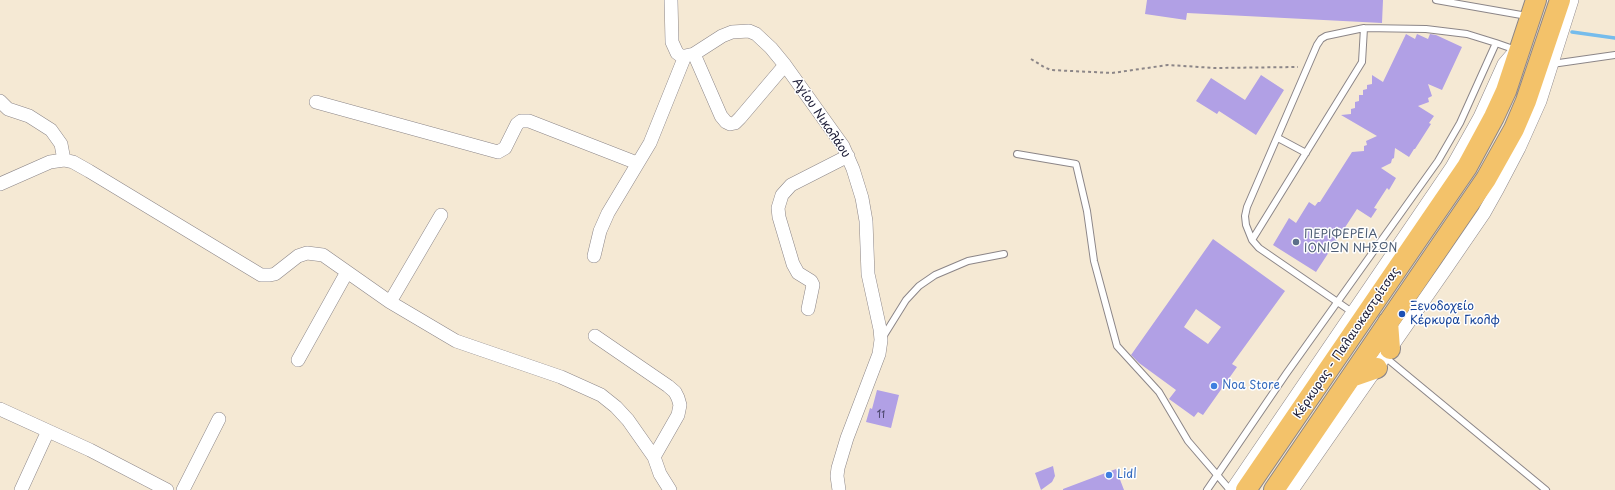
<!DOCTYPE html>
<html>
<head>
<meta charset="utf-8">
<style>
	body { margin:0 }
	canvas { display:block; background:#f5e9d4 }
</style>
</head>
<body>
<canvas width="1615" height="490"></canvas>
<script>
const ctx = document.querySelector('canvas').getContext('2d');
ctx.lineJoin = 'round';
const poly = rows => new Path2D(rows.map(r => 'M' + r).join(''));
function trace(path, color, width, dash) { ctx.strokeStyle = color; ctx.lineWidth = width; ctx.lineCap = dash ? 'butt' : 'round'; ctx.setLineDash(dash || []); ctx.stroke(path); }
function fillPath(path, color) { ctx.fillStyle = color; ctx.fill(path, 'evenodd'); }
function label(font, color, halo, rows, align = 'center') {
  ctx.font = font + ' "Playpen Sans",sans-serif'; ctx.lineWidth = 3; ctx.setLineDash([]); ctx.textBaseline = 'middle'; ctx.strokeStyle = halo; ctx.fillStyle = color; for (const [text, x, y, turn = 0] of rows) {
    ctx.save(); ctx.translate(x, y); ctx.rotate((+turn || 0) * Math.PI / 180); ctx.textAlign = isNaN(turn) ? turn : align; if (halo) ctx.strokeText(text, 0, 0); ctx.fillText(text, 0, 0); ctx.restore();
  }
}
trace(poly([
	[1572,32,1615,38]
]), '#75bcec', 3.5);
fillPath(poly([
	[1147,0,1383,0,1382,23,1187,13,1186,20,1145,14],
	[1406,34,1415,39,1417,34,1428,39,1430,34,1436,35,1462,47,1442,90,1428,84,1432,96,1428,98,1429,102,1418,106,1434,116,1429,123,1431,124,1415,149,1414,149,1409,157,1395,148,1394,158,1392,159,1391,163,1381,168,1396,178,1389,190,1387,188,1374,208,1377,209,1371,218,1357,209,1316,272,1273,245,1289,218,1296,223,1309,202,1315,206,1318,202,1320,202,1352,152,1364,151,1364,146,1367,145,1366,141,1377,136,1341,115,1351,114,1351,109,1355,108,1355,102,1359,101,1359,95,1363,95,1363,90,1367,89,1367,85,1372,84,1372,75,1383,82],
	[1261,75,1284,90,1256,135,1219,111,1217,114,1196,101,1211,78,1245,100],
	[1213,239,1285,291,1232,364,1237,367,1203,415,1198,412,1194,417,1169,399,1176,390,1139,363,1131,355],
	[1196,309,1221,327,1208,344,1184,327],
	[877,390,899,395,891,428,866,422,870,408,872,409],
	[1053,466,1055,476,1052,482,1041,490,1035,473],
	[1116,469,1124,490,1063,490,1063,489]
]), '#b1a0e5');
const lane = poly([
	[1436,0,1527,16],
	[1552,64,1615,55],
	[1278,138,1306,153],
	[1017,154,1076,164,1087,211,1094,261,1117,346,1159,392,1188,441,1230,490],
	[1252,240,1246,225,1245,216,1247,207,1317,45,1321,39,1326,36,1364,28],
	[1352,314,1352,312,1259,248,1252,240,1362,62,1364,28,1426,29,1467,34,1496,43],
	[883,337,906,300,919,286,935,275,968,261,1004,254],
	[1385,357,1546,490],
	[1207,490,1286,374,1438,161,1460,123,1496,43,1516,50]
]);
const street = poly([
	[671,0,672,42,677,53,681,56,685,56,694,54,722,36,732,32,749,31,756,34,771,48,785,65,843,146,853,169,862,198,866,221,868,274,880,329,881,340,879,354,847,438,838,468,837,476,839,490],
	[694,54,721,116,726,122,730,124,735,123,740,118,785,65],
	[0,101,8,109,29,116,51,130,61,144,64,160],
	[316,102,498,152,505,148,517,124,521,121,529,121,637,163],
	[0,184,50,162,64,160,73,162,89,171,261,275,270,275,275,274,298,256,307,253,323,255,390,302,456,341,561,377,601,395,616,407,628,420,654,457],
	[594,256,600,231,608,213,650,143,685,56],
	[390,302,441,215],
	[808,309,813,285,811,281,798,273,793,264,779,217,778,208,782,195,791,185,848,156],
	[595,336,668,386,675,392,678,398,680,405,678,415,654,457,660,474,670,490],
	[298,360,347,272],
	[0,409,90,450,167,490],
	[21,490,48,431],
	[183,490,219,419],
	[1232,490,1452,167,1480,117,1504,64,1516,50],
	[1292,490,1447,267,1484,213,1498,188,1519,148,1540,101,1572,0]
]);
const primary = poly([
	[1388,322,1390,349],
	[1351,377,1377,368],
	[1246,490,1467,167,1494,117,1506,91,1536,0],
	[1274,490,1486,179,1514,129,1526,101,1560,0]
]);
trace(lane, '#8c8688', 8);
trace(street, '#8c8688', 14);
trace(primary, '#8c8688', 22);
trace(poly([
	[1031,59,1044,67,1051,70,1112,73,1168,65,1215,68,1298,67]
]), '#8c8688', 2, [3, 3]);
trace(lane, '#fff', 6);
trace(street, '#fff', 13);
trace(primary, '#f3c26a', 20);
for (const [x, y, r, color] of [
	[1296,242,4,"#5c6f8a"],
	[1402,314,4,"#1a4fb4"],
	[1214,386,4,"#3f7fe0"],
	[1109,475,4,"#3f7fe0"]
]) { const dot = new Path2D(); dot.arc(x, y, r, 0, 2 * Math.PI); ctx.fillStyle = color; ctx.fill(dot); trace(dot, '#fff', 1.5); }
label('10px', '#464266', null, [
	["11",881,415]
]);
label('12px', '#22223b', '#fff', [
	["Αγίου Νικολάου",821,118,56],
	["Κέρκυρας - Παλαιοκαστρίτσας",1347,343,-56]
]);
label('12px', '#4e5e75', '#fff', [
	["ΠΕΡΙΦΕΡΕΙΑ",1304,235],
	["ΙΟΝΙΩΝ ΝΗΣΩΝ",1304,249]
], 'left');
label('12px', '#164399', '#fff', [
	["Ξενοδοχείο",1410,307],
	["Κέρκυρα Γκολφ",1410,321]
], 'left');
label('12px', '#366cbe', '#fff', [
	["Noa Store",1222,386],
	["Lidl",1117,475]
], 'left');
</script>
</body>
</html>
